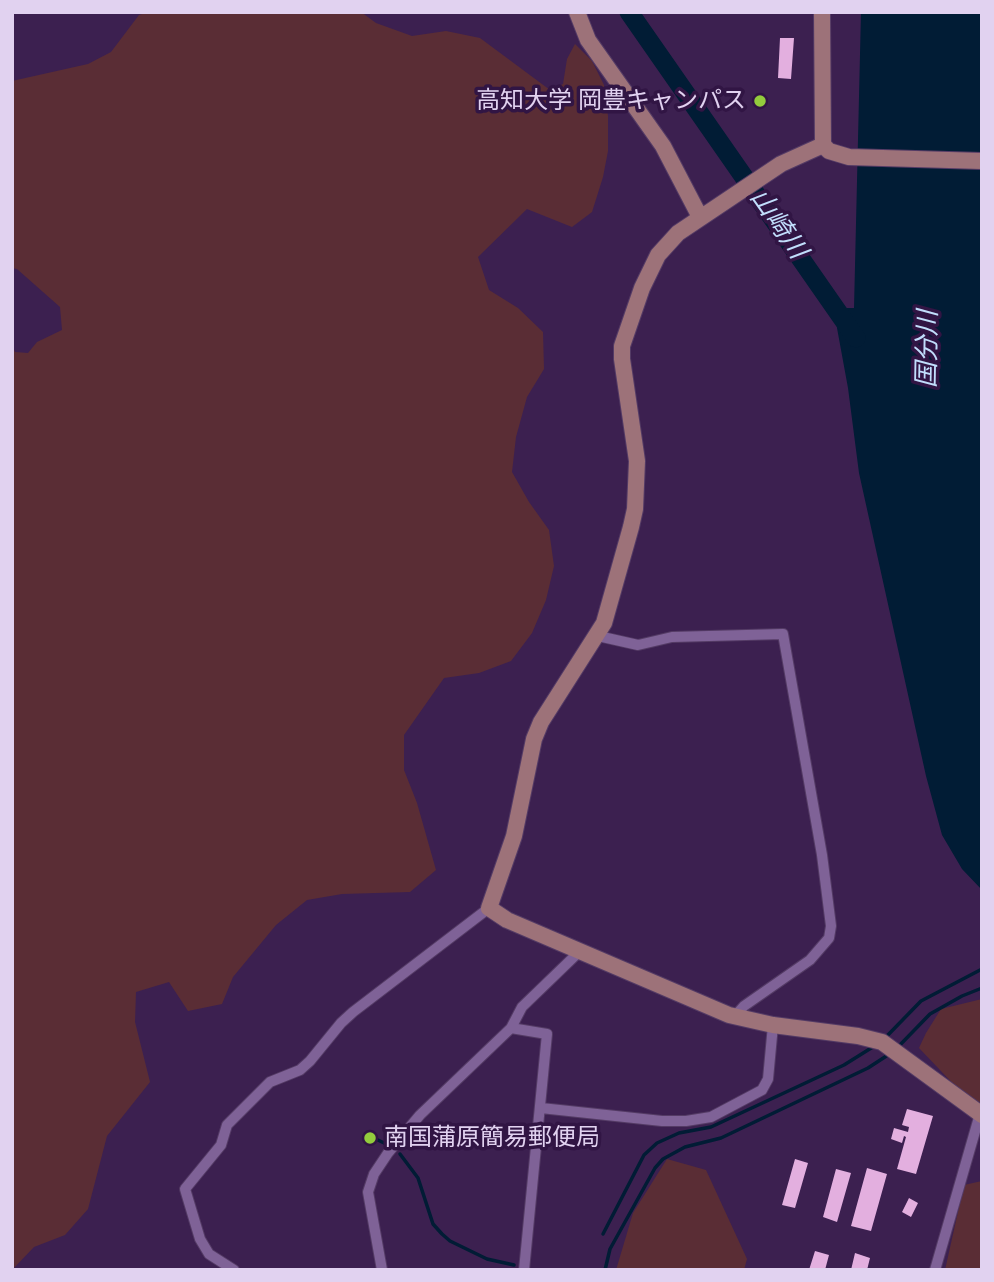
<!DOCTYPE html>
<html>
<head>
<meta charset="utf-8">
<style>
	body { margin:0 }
	#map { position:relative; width:994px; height:1282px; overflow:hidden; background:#3c2050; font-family:Rubik,sans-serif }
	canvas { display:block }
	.frame { position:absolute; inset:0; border:14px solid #e1d2f0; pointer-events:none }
</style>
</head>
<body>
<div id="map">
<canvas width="994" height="1282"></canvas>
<div class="frame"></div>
</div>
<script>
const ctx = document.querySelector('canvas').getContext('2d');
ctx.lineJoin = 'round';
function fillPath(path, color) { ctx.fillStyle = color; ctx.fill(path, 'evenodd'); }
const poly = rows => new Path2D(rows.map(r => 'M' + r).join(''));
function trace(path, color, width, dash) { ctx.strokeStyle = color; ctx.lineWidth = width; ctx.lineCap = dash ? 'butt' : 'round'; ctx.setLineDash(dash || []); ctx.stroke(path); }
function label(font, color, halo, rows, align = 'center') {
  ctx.font = font + ' Rubik,"Noto Sans JP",sans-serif'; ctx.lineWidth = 7; ctx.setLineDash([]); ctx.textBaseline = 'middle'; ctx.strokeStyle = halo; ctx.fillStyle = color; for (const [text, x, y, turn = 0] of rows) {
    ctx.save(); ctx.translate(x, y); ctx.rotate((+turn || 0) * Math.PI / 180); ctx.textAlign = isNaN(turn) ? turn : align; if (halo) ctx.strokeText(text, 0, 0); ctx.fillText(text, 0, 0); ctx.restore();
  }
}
fillPath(poly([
	[148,12,361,12,376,23,412,36,446,31,480,38,550,90,563,84,567,59,575,44,592,61,604,85,608,116,608,151,603,177,592,212,572,227,527,209,478,257,489,290,518,308,543,332,544,369,527,397,516,437,512,472,529,502,549,530,554,566,546,600,532,633,511,661,479,673,444,678,404,735,404,770,417,803,436,870,410,892,342,894,307,900,276,925,233,977,222,1004,188,1011,169,982,136,992,135,1022,150,1082,107,1136,88,1209,65,1235,34,1247,12,1270,12,345,15,352,28,353,37,342,62,330,60,307,17,269,12,268,12,81,88,64,111,52,139,15],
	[982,999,982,1104,960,1091,919,1048,926,1033,941,1009],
	[667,1159,706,1170,747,1259,744,1270,616,1270,633,1213],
	[982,1181,982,1270,945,1270,964,1185]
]), '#5a2d35');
fillPath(poly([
	[861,12,982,12,982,890,962,869,942,835,926,776,859,473,848,388,837,328,847,308,854,308]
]), '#011c35');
trace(poly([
	[885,1038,921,1001,982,969],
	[897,1048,930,1014,962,996,982,988],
	[378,1140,384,1143],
	[400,1154,418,1178,433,1224,442,1234,450,1241,487,1259,514,1265],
	[603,1234,644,1155,657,1143,679,1133,711,1127,844,1065,876,1045],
	[605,1270,610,1249,655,1168,663,1159,685,1147,721,1138,868,1068,891,1053]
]), '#011c35', 3.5);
trace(poly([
	[629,12,856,338]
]), '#011c35', 19);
fillPath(poly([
	[780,38,794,38,791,79,778,78],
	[907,1109,933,1116,916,1174,897,1169,906,1137,904,1136,902,1143,891,1139,894,1128,908,1132,909,1127,902,1125],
	[795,1159,808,1163,795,1208,782,1205],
	[867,1168,887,1174,871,1231,851,1226],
	[836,1169,851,1173,837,1222,823,1217],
	[909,1198,918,1203,911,1217,902,1212],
	[815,1251,829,1255,825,1270,809,1270],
	[855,1253,870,1258,867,1270,851,1270]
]), '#e3afdf');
const street = poly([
	[598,636,638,645,672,637,783,634,822,855,831,926,829,938,810,960,744,1006,735,1016],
	[511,1028,547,1034,524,1270],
	[541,1108,662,1121,686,1121,711,1117,762,1090,768,1079,773,1025],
	[234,1270,209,1254,200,1239,185,1189,221,1145,227,1125,270,1082,300,1070,310,1061,341,1023,353,1012,489,908],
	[382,1270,368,1192,374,1174,388,1153,420,1115,511,1028,522,1007,580,951],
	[935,1270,980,1114]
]);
const secondary = poly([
	[577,12,588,40,663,146,700,217],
	[822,12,823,145,829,151,849,157,982,161],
	[823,145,781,164,678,233,658,255,642,288,622,346,622,359,637,461,635,509,631,527,604,623,541,722,534,739,514,836,489,908,507,920,729,1015,773,1025,858,1036,882,1042,982,1115]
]);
trace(street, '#543b65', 12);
trace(secondary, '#543b65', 18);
trace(street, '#7f6297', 10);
trace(secondary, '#9d7279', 16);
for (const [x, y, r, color] of [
	[760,101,7,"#93cc3d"],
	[370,1138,7,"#93cc3d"]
]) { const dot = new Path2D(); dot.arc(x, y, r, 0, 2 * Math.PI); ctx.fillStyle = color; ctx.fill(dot); trace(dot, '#311544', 2.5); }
label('24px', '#e1d2f0', '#311544', [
	["高知大学 岡豊キャンパス",746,101],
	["南国蒲原簡易郵便局",384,1138,"left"]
], 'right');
label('italic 26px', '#c1defc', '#311544', [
	["山崎川",778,224,55],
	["国分川",928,349,-89]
]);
</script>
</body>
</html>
